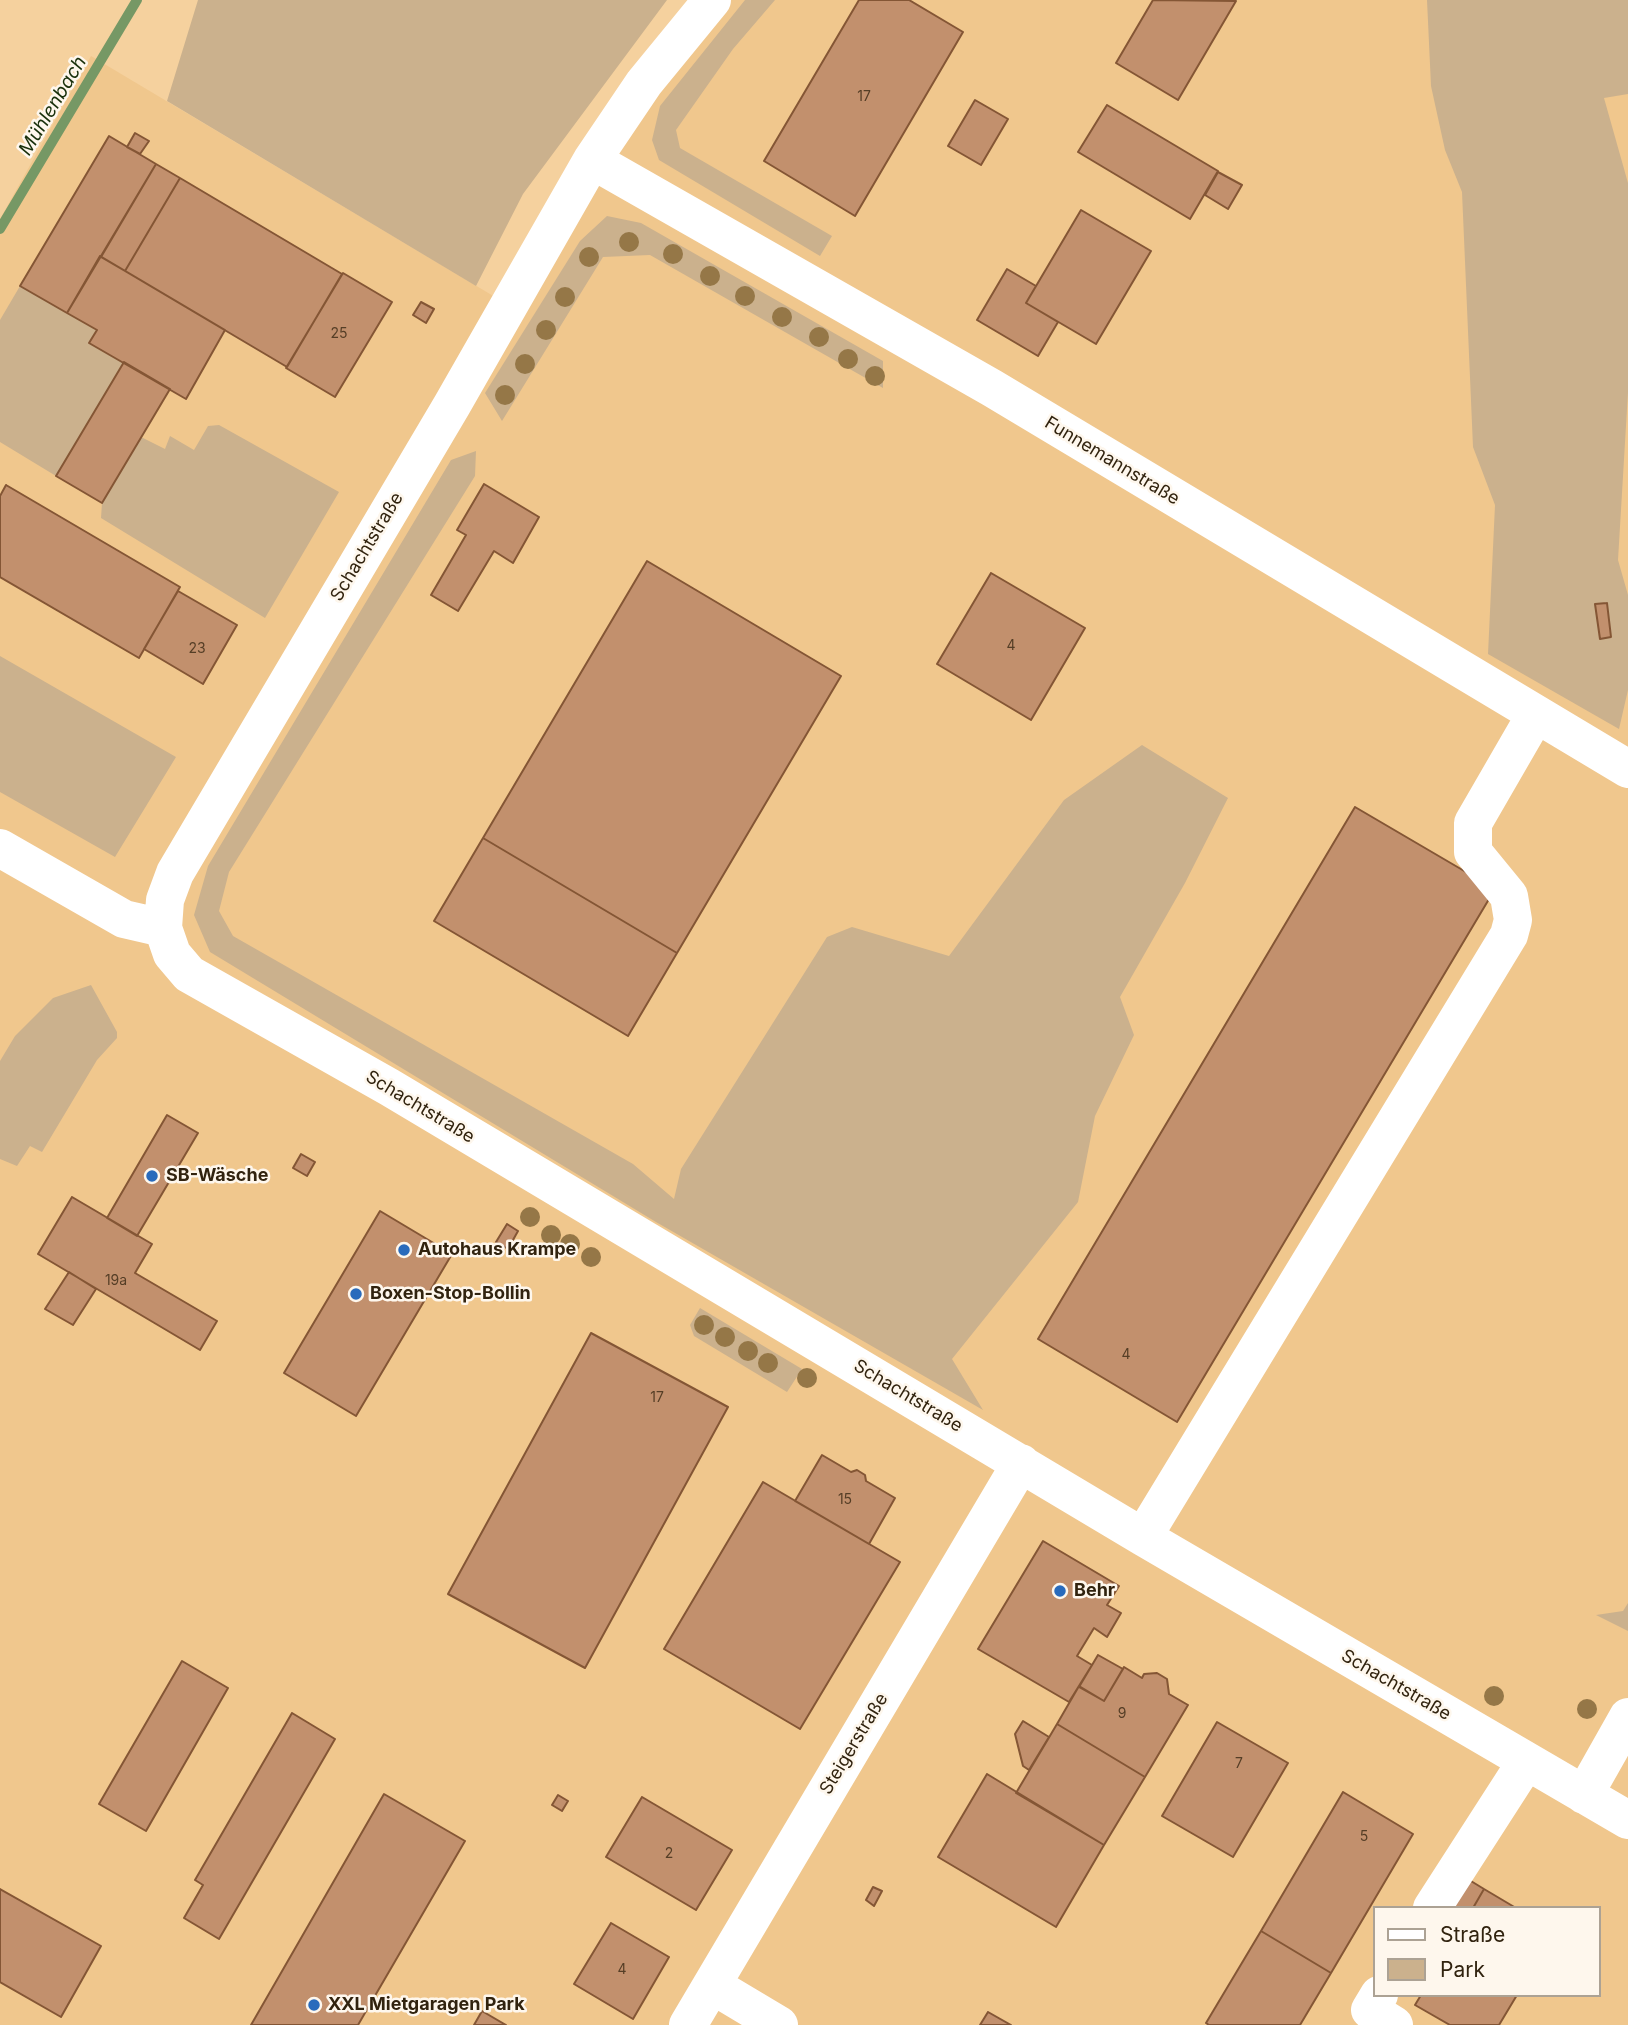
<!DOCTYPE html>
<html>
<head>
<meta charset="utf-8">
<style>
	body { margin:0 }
	#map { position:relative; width:1628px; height:2025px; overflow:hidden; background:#f5d19e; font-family:Inter,sans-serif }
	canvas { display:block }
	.legend { position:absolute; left:1373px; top:1906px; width:228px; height:91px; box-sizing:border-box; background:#fef7ed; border:2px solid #aca294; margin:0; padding:9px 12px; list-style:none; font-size:21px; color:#31230f }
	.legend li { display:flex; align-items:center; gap:14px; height:35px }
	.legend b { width:35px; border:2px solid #aca294 }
</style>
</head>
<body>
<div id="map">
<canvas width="1628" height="2025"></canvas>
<ul class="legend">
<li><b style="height:9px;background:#fff"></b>Straße</li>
<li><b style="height:19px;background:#cbb18d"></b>Park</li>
</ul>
</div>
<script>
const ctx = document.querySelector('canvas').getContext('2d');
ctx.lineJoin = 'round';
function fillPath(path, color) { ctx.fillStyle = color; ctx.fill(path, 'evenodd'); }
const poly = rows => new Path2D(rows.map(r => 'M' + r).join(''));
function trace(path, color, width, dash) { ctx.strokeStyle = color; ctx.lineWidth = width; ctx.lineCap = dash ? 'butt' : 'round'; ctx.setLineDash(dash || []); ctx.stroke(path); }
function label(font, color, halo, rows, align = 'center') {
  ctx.font = font + ' Inter,sans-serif'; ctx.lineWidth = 5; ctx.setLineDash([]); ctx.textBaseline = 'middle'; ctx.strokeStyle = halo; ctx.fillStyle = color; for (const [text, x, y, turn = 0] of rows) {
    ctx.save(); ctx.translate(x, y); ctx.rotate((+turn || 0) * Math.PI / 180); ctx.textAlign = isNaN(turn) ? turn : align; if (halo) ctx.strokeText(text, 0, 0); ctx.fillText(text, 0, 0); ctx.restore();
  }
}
fillPath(poly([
	[693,0,1628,0,1628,2025,0,2025,0,219,91,56,495,297],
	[1374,1908,1598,1908,1598,1995,1374,1995]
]), '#f0c78d');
fillPath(poly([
	[198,0,667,0,523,194,476,286,167,101],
	[745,0,775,0,733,49,676,130,680,148,832,236,820,256,659,160,652,140,660,106],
	[1427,0,1628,0,1628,94,1604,98,1628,183,1628,392,1618,560,1628,595,1628,690,1619,729,1488,654,1495,505,1473,447,1462,192,1445,150,1431,86],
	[607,216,641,223,883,361,883,388,650,255,603,257,502,421,485,393,580,241],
	[20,286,97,330,90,343,124,362,56,476,0,442,0,320],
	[219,425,339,492,265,618,101,518,102,503,141,437,165,449,170,436,194,450,208,426],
	[476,451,475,476,229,872,219,911,233,936,633,1164,674,1199,681,1169,827,937,852,927,949,956,1064,800,1142,745,1228,798,1185,883,1120,997,1134,1035,1095,1116,1078,1202,952,1359,983,1410,656,1222,210,952,194,915,208,866,451,460],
	[0,656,176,757,115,857,0,792],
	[91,985,117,1032,117,1038,97,1060,42,1152,30,1146,17,1166,0,1159,0,1061,15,1036,53,998],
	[700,1308,802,1369,787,1392,694,1336,690,1325],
	[1628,1603,1628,1631,1596,1615,1623,1611]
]), '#cbb18d');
trace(poly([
	[0,229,137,0]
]), '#769865', 10);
const building = poly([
	[859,0,909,0,963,32,855,216,764,161,859,0],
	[1153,0,1236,1,1178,100,1116,63,1153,0],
	[975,100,1008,119,981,165,948,146,975,100],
	[1107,105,1218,171,1190,219,1078,152,1107,105],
	[135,133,149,141,140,154,127,147,135,133],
	[109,136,156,164,67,313,20,286,109,136],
	[156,164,180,178,125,271,101,257,156,164],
	[1218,172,1242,185,1228,209,1205,195,1218,172],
	[180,178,342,274,287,367,125,271,180,178],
	[1081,210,1151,251,1096,344,1026,303,1081,210],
	[100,256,225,330,186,399,89,343,97,330,67,313,100,256],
	[1007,269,1036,286,1026,303,1058,322,1038,356,977,320,1007,269],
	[343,273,392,302,335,397,286,368,343,273],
	[421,302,434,309,426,323,413,315,421,302],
	[124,362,170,389,102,503,56,476,124,362],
	[484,484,539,517,513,563,494,551,458,611,431,595,466,535,457,530,484,484],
	[6,485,180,587,139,658,0,577,0,496,6,485],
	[647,561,841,676,677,953,483,838,647,561],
	[991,573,1085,628,1031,720,937,664,991,573],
	[178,591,237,625,203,684,144,649,178,591],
	[1607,603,1611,637,1600,639,1595,604,1607,603],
	[1355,807,1495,889,1177,1422,1038,1339,1355,807],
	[483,838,677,953,628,1036,434,921,483,838],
	[167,1115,198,1133,137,1236,107,1218,167,1115],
	[301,1154,315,1162,307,1176,293,1168,301,1154],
	[72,1197,152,1244,135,1273,217,1321,200,1350,38,1254,72,1197],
	[380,1211,452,1254,356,1416,284,1373,380,1211],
	[507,1224,518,1231,508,1249,496,1242,507,1224],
	[69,1272,96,1289,73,1325,45,1309,69,1272],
	[591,1333,728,1407,585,1668,448,1594,591,1333],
	[822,1455,851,1472,857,1470,865,1475,866,1481,895,1498,869,1544,795,1501,822,1455],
	[763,1482,900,1562,800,1729,664,1649,763,1482],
	[1043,1541,1119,1586,1107,1605,1121,1613,1107,1637,1094,1628,1077,1656,1092,1665,1069,1702,978,1649,1043,1541],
	[1098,1655,1123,1669,1104,1701,1079,1687,1098,1655],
	[182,1661,228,1688,146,1831,99,1804,182,1661],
	[1124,1667,1142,1678,1144,1674,1157,1673,1167,1679,1169,1694,1188,1705,1145,1777,1057,1724,1079,1686,1104,1701,1124,1667],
	[292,1713,335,1739,219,1939,184,1918,203,1885,195,1880,292,1713],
	[1023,1721,1049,1737,1029,1770,1023,1766,1015,1734,1023,1721],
	[1217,1722,1288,1763,1233,1857,1162,1816,1217,1722],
	[1057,1724,1145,1777,1104,1845,1016,1793,1057,1724],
	[987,1774,1104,1845,1056,1927,938,1857,987,1774],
	[1343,1792,1413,1834,1331,1973,1261,1931,1343,1792],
	[384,1794,465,1841,358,2025,251,2025,384,1794],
	[558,1795,568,1801,562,1811,552,1805,558,1795],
	[642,1797,732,1850,696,1910,606,1857,642,1797],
	[1466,1878,1484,1889,1473,1908,1448,1908,1466,1878],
	[873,1887,882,1891,874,1906,866,1900,873,1887],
	[0,1889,101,1946,61,2017,0,1982,0,1889],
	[1484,1889,1516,1908,1473,1908,1484,1889],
	[611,1923,669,1957,633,2019,574,1984,611,1923],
	[1261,1931,1331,1973,1300,2025,1209,2025,1206,2023,1261,1931],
	[1421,1995,1517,1995,1499,2025,1450,2025,1415,2005,1421,1995],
	[482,2011,506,2025,474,2025,482,2011],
	[988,2012,1011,2025,980,2025,988,2012]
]);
fillPath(building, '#c2906d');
trace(building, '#845635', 2);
trace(poly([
	[712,0,644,83,592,160,452,405,175,873,165,900,163,928,172,954,189,974,389,1087,1143,1537,1628,1820],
	[592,160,992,388,1628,769],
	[0,848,124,919,163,928],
	[1143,1537,1509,935,1513,920,1509,896,1473,852,1473,823,1536,714],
	[1584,1795,1628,1717],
	[1432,1908,1526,1762],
	[712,1985,779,2025],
	[1379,1995,1370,2010,1394,2025],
	[688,2025,1021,1463]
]), '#fff', 38);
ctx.fillStyle = '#957747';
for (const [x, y] of [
	[629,242],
	[673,254],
	[589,257],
	[710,276],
	[745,296],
	[565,297],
	[782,317],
	[546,330],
	[819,337],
	[848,359],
	[525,364],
	[875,376],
	[505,395],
	[530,1217],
	[551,1235],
	[570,1244],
	[591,1257],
	[704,1325],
	[725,1337],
	[748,1351],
	[768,1363],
	[807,1378],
	[1494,1696],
	[1587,1709]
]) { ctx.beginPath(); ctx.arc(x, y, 10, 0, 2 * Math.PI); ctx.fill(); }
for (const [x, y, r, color] of [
	[152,1176,7,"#296bbc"],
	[404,1250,7,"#296bbc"],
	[356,1294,7,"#296bbc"],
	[1060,1591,7,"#296bbc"],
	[314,2005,7,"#296bbc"]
]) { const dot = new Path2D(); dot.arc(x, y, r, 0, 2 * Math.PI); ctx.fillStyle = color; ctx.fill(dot); trace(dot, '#fef7ed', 2.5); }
label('14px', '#553e26', null, [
	["17",864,97],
	["25",339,334],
	["4",1011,646],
	["23",197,649],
	["19a",116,1281],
	["4",1126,1355],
	["17",657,1398],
	["15",845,1500],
	["9",1122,1714],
	["7",1239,1764],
	["5",1364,1837],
	["2",669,1854],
	["4",622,1970]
]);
label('18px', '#31230f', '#fef7ed', [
	["Funnemannstraße",1112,461,31],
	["Schachtstraße",367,547,-59],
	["Schachtstraße",420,1107,31],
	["Schachtstraße",908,1396,31],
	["Schachtstraße",1396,1685,30],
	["Steigerstraße",854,1744,-59]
]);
label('bold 18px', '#31230f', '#fef7ed', [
	["SB-Wäsche",166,1176],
	["Autohaus Krampe",418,1250],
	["Boxen-Stop-Bollin",370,1294],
	["Behr",1074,1591],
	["XXL Mietgaragen Park",328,2005]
], 'left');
label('italic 19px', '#19300b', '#fef7ed', [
	["Mühlenbach",53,106,-59]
]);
</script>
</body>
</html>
